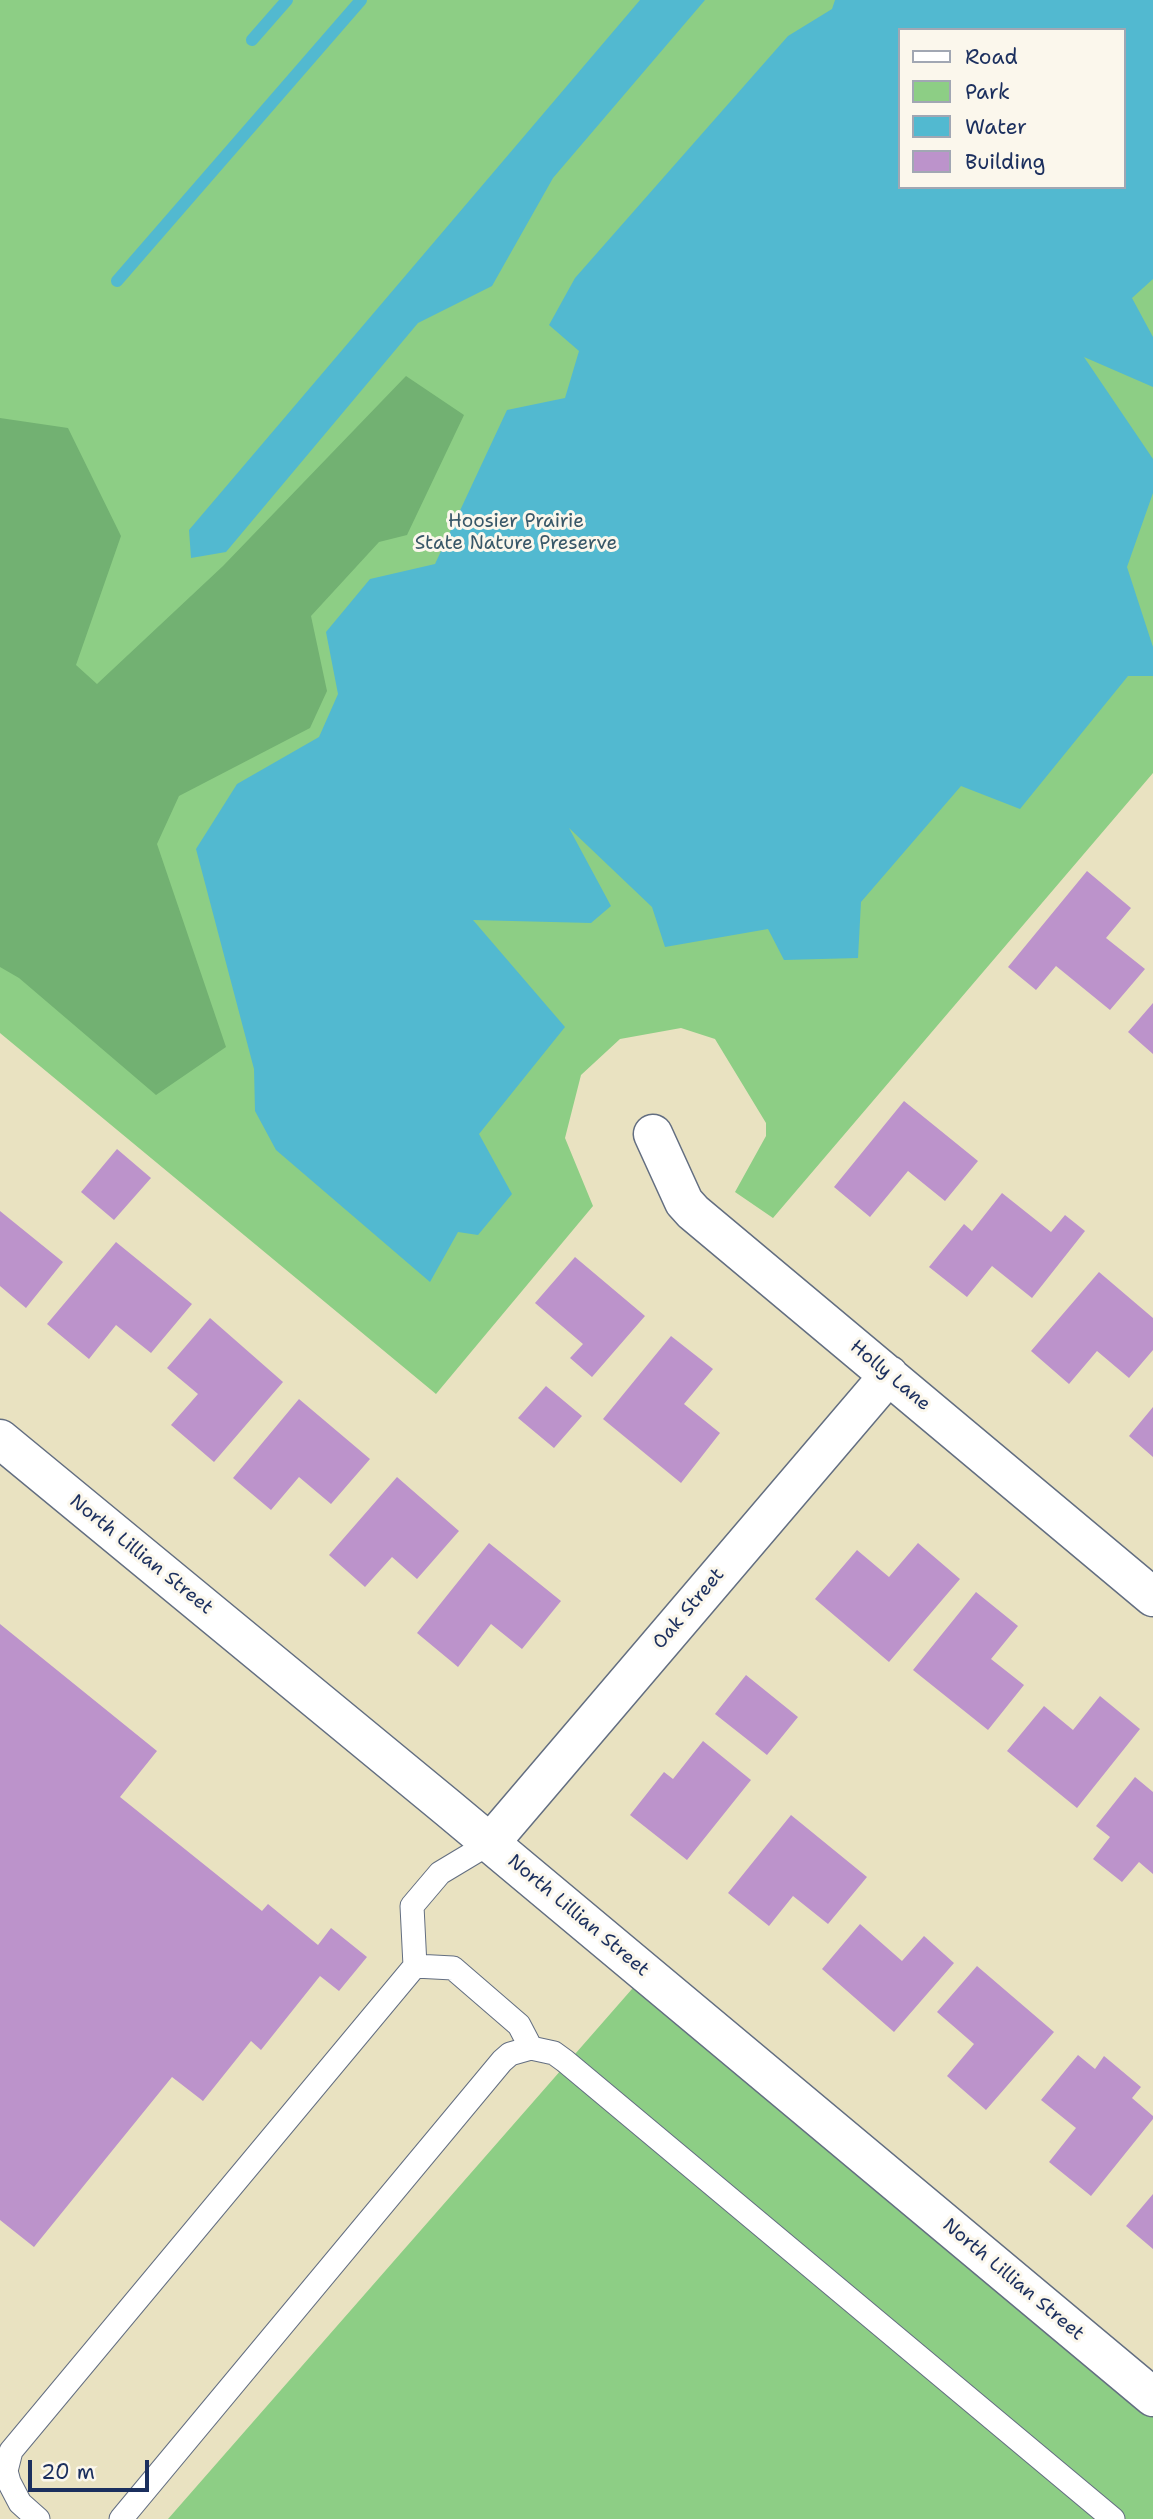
<!DOCTYPE html>
<html>
<head>
<meta charset="utf-8">
<style>
	body { margin:0 }
	#map { position:relative; width:1153px; height:2519px; overflow:hidden; background:#e9e2c1; font-family:"Shantell Sans",sans-serif }
	canvas { display:block }
	.legend { position:absolute; left:898px; top:28px; width:228px; height:161px; box-sizing:border-box; background:#fbf7ec; border:2px solid #a1a7b3; margin:0; padding:9px 12px; list-style:none; font-size:21px; color:#1b2f5e }
	.legend li { display:flex; align-items:center; gap:14px; height:35px }
	.legend b { width:35px; border:2px solid #a1a7b3 }
	.scale { position:absolute; left:28px; top:2460px; width:121px; height:32px; box-sizing:border-box; border:4px solid #1b2f5e; border-top:0; padding-left:9px; font-size:21px; line-height:24px; white-space:nowrap; color:#1b2f5e; -webkit-text-stroke:5px #fbf7ec; paint-order:stroke }
</style>
</head>
<body>
<div id="map">
<canvas width="1153" height="2519"></canvas>
<ul class="legend">
<li><b style="height:9px;background:#fff"></b>Road</li>
<li><b style="height:19px;background:#8dce85"></b>Park</li>
<li><b style="height:19px;background:#52b9d0"></b>Water</li>
<li><b style="height:19px;background:#bc93cb"></b>Building</li>
</ul>
<div class="scale">20 m</div>
</div>
<script>
const ctx = document.querySelector('canvas').getContext('2d');
ctx.lineJoin = 'round';
function fillPath(path, color) { ctx.fillStyle = color; ctx.fill(path, 'evenodd'); }
const poly = rows => new Path2D(rows.map(r => 'M' + r).join(''));
function trace(path, color, width, dash) { ctx.strokeStyle = color; ctx.lineWidth = width; ctx.lineCap = dash ? 'butt' : 'round'; ctx.setLineDash(dash || []); ctx.stroke(path); }
function label(font, color, halo, rows, align = 'center') {
  ctx.font = font + ' "Shantell Sans",sans-serif'; ctx.lineWidth = 6; ctx.setLineDash([]); ctx.textBaseline = 'middle'; ctx.strokeStyle = halo; ctx.fillStyle = color; for (const [text, x, y, turn = 0] of rows) {
    ctx.save(); ctx.translate(x, y); ctx.rotate((+turn || 0) * Math.PI / 180); ctx.textAlign = isNaN(turn) ? turn : align; if (halo) ctx.strokeText(text, 0, 0); ctx.fillText(text, 0, 0); ctx.restore();
  }
}
fillPath(poly([
	[0,0,1153,0,1153,773,773,1218,735,1192,766,1136,766,1123,715,1039,681,1028,620,1039,581,1075,565,1138,593,1206,436,1394,0,1033],
	[899,30,1123,30,1123,187,899,187],
	[646,1973,1153,2397,1153,2519,168,2519]
]), '#8dce85');
fillPath(poly([
	[406,376,464,415,407,535,379,542,311,616,327,691,310,728,179,796,157,844,226,1047,156,1095,19,978,0,967,0,418,68,428,121,536,76,665,97,684,223,566]
]), '#72b172');
fillPath(poly([
	[640,0,705,0,553,178,492,286,418,323,226,552,191,558,189,530],
	[835,0,1153,0,1153,279,1132,298,1153,337,1153,387,1084,357,1153,459,1153,493,1127,567,1153,647,1153,676,1128,676,1020,809,961,786,861,902,858,958,784,960,768,929,665,947,652,907,569,828,611,906,591,923,473,920,565,1027,479,1134,512,1194,478,1235,458,1232,430,1282,276,1150,255,1111,254,1069,196,849,237,784,319,737,338,694,326,632,370,579,435,564,507,410,565,398,579,351,549,325,575,278,788,36,832,9],
	[899,30,1123,30,1123,187,899,187]
]), '#52b9d0');
trace(poly([
	[252,40,287,0],
	[117,281,361,0]
]), '#52b9d0', 12);
fillPath(poly([
	[1087,871,1131,908,1106,938,1145,969,1110,1010,1056,966,1036,990,1008,967],
	[1153,1003,1153,1054,1128,1032],
	[904,1101,978,1161,945,1201,908,1171,870,1217,834,1187],
	[117,1149,151,1178,114,1220,81,1192],
	[1002,1193,1051,1232,1065,1215,1085,1231,1032,1298,992,1266,967,1297,929,1267,964,1224,972,1231],
	[0,1211,63,1262,26,1308,0,1286],
	[116,1242,192,1304,151,1353,116,1325,89,1359,47,1324],
	[575,1257,645,1316,592,1377,570,1358,583,1344,535,1303],
	[1099,1272,1153,1318,1153,1350,1129,1378,1097,1351,1069,1384,1031,1351],
	[210,1318,283,1382,214,1462,171,1425,198,1394,167,1368],
	[671,1336,713,1369,684,1404,720,1433,681,1483,603,1419],
	[546,1386,582,1416,554,1448,518,1418],
	[299,1399,370,1459,331,1504,299,1477,271,1510,233,1478],
	[1153,1407,1153,1457,1129,1436],
	[397,1477,459,1531,417,1579,392,1557,365,1587,329,1555],
	[489,1543,561,1601,522,1649,491,1624,458,1667,417,1633],
	[918,1543,960,1579,889,1662,815,1599,857,1550,889,1577],
	[976,1592,1018,1626,991,1659,1024,1685,988,1730,913,1670],
	[0,1624,157,1751,120,1797,262,1911,268,1904,318,1945,331,1928,367,1957,339,1991,320,1976,261,2050,251,2041,203,2101,172,2077,34,2247,0,2220],
	[746,1675,798,1717,767,1755,715,1714],
	[1100,1696,1140,1729,1077,1808,1007,1751,1044,1706,1073,1730],
	[703,1741,751,1780,687,1860,630,1815,664,1772,673,1779],
	[1135,1777,1153,1792,1153,1874,1139,1862,1122,1882,1093,1859,1110,1837,1096,1826],
	[791,1815,867,1877,828,1924,793,1896,769,1926,728,1893],
	[860,1924,902,1961,924,1936,954,1963,894,2032,822,1969],
	[977,1966,1054,2032,986,2110,947,2076,974,2044,937,2012],
	[1078,2055,1095,2069,1104,2056,1141,2087,1132,2098,1153,2116,1153,2119,1091,2196,1049,2162,1076,2128,1041,2100],
	[1153,2194,1153,2249,1126,2226]
]), '#bc93cb');
const service = poly([
	[415,1966,453,1968,519,2025,531,2048],
	[38,2519,20,2503,9,2482,6,2471,11,2451,415,1966,412,1906,440,1873,490,1843],
	[121,2519,502,2061,510,2054,531,2048,554,2053,565,2061,1113,2519]
]);
const minor = poly([
	[653,1134,684,1202,693,1212,1153,1597],
	[0,1439,448,1808,1153,2397],
	[490,1843,889,1375]
]);
trace(service, '#636e81', 25);
trace(minor, '#636e81', 41);
trace(service, '#fff', 23);
trace(minor, '#fff', 38);
label('19px', '#385768', '#fbf7ec', [
	["Hoosier Prairie",516,522],
	["State Nature Preserve",516,544]
]);
label('19px', '#1b2f5e', '#fbf7ec', [
	["Holly Lane",890,1376,40],
	["North Lillian Street",141,1555,39],
	["Oak Street",689,1609,-50],
	["North Lillian Street",578,1916,40],
	["North Lillian Street",1013,2280,40]
]);
</script>
</body>
</html>
